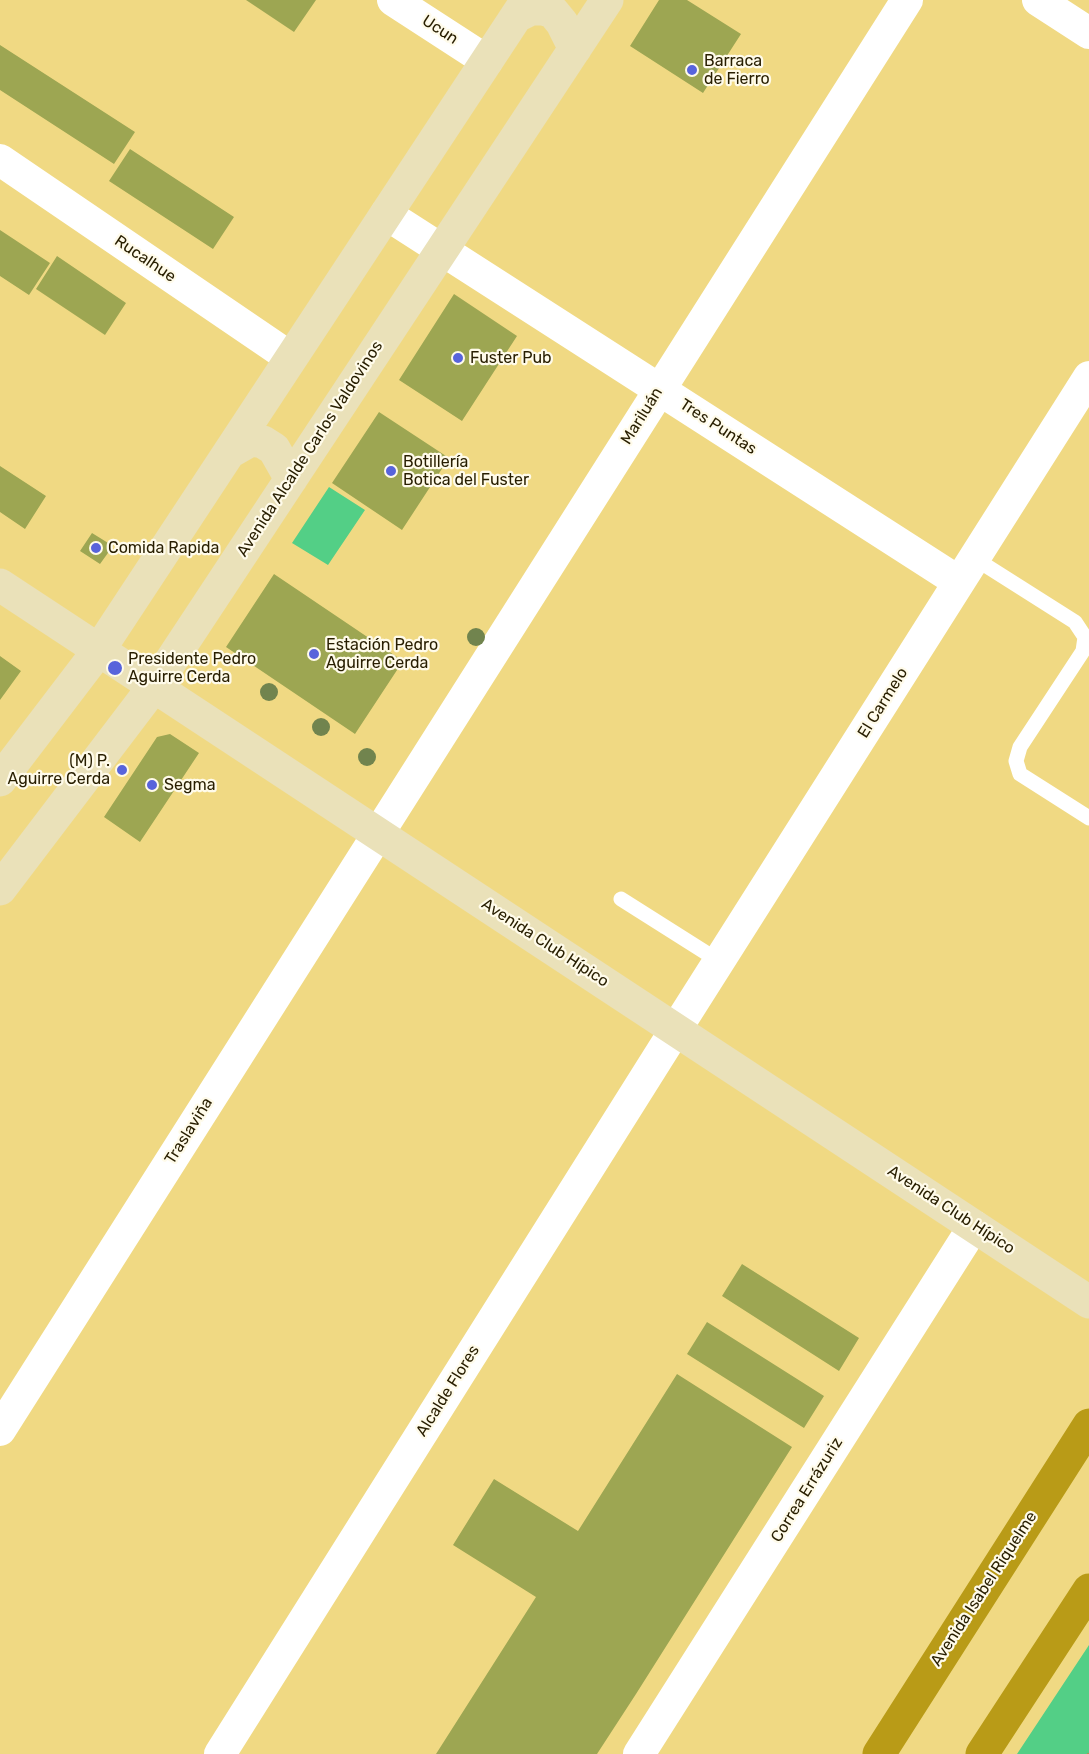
<!DOCTYPE html>
<html>
<head>
<meta charset="utf-8">
<style>
	body { margin:0 }
	canvas { display:block; background:#f0d983 }
</style>
</head>
<body>
<canvas width="1089" height="1754"></canvas>
<script>
const ctx = document.querySelector('canvas').getContext('2d');
ctx.lineJoin = 'round';
function fillPath(path, color) { ctx.fillStyle = color; ctx.fill(path, 'evenodd'); }
const poly = rows => new Path2D(rows.map(r => 'M' + r).join(''));
function trace(path, color, width, dash) { ctx.strokeStyle = color; ctx.lineWidth = width; ctx.lineCap = dash ? 'butt' : 'round'; ctx.setLineDash(dash || []); ctx.stroke(path); }
function label(font, color, halo, rows, align = 'center') {
  ctx.font = font + ' Rubik,sans-serif'; ctx.lineWidth = 4.5; ctx.setLineDash([]); ctx.textBaseline = 'middle'; ctx.strokeStyle = halo; ctx.fillStyle = color; for (const [text, x, y, turn = 0] of rows) {
    ctx.save(); ctx.translate(x, y); ctx.rotate((+turn || 0) * Math.PI / 180); ctx.textAlign = isNaN(turn) ? turn : align; if (halo) ctx.strokeText(text, 0, 0); ctx.fillText(text, 0, 0); ctx.restore();
  }
}
fillPath(poly([
	[329,487,365,510,328,565,292,543],
	[1089,1645,1089,1754,1017,1754]
]), '#53cf86');
fillPath(poly([
	[246,0,316,0,294,32],
	[659,0,687,0,741,34,703,93,630,46],
	[0,45,135,132,114,164,0,90],
	[130,149,234,217,213,249,109,181],
	[0,230,50,263,29,295,0,276],
	[57,256,126,303,105,335,36,289],
	[454,294,517,336,462,421,399,380],
	[379,412,449,458,402,530,332,483],
	[0,466,46,496,25,529,0,512],
	[92,533,113,546,100,564,80,551],
	[274,574,403,661,355,734,226,647],
	[0,656,21,671,0,700],
	[170,734,199,753,140,842,104,817,157,737],
	[742,1264,859,1338,839,1371,722,1296],
	[707,1322,824,1396,804,1428,687,1354],
	[677,1374,792,1447,636,1694,597,1754,436,1754,536,1597,453,1545,494,1479,578,1531]
]), '#9da652');
trace(poly([
	[1089,1754,1089,1753]
]), '#aa9755', 4, [3, 4.5]);
trace(poly([
	[974,558,1075,622,1085,637,1083,651,1020,747,1016,761,1020,774,1089,818],
	[621,899,719,961]
]), '#fff', 15);
trace(poly([
	[393,0,487,61],
	[1038,0,1089,33],
	[0,160,291,358],
	[386,214,959,582],
	[0,1430,907,0],
	[220,1754,676,1029,1089,377],
	[639,1754,974,1226]
]), '#fff', 32);
trace(poly([
	[517,16,531,9,543,9,553,12,562,23,575,49],
	[230,452,251,440,263,442,274,449,291,479],
	[0,585,1089,1302],
	[0,780,99,650,527,0],
	[0,889,155,685,607,0]
]), '#eae1b9', 33);
trace(poly([
	[879,1754,1089,1425],
	[982,1754,1089,1590]
]), '#b99b17', 33);
ctx.fillStyle = '#71844e';
for (const [x, y] of [
	[476,637],
	[269,692],
	[321,727],
	[367,757]
]) { ctx.beginPath(); ctx.arc(x, y, 9, 0, 2 * Math.PI); ctx.fill(); }
for (const [x, y, r, color] of [
	[692,70,6,"#5864db"],
	[458,358,6,"#5864db"],
	[391,471,6,"#5864db"],
	[96,548,6,"#5864db"],
	[314,654,6,"#5864db"],
	[115,668,8,"#5864db"],
	[122,770,6,"#5864db"],
	[152,785,6,"#5864db"]
]) { const dot = new Path2D(); dot.arc(x, y, r, 0, 2 * Math.PI); ctx.fillStyle = color; ctx.fill(dot); trace(dot, '#fffbea', 2); }
label('16px', '#281e00', '#fffbea', [
	["Ucun",440,30,33],
	["Rucalhue",145,259,34],
	["Mariluán",642,416,-58],
	["Tres Puntas",718,427,33],
	["Avenida Alcalde Carlos Valdovinos",310,449,-57],
	["El Carmelo",883,703,-58],
	["Avenida Club Hípico",545,943,33],
	["Traslaviña",189,1131,-58],
	["Avenida Club Hípico",951,1210,33],
	["Alcalde Flores",448,1391,-58],
	["Correa Errázuriz",807,1490,-58],
	["Avenida Isabel Riquelme",984,1589,-57]
]);
label('16px', '#281e00', '#fffbea', [
	["Barraca",704,61],
	["de Fierro",704,79],
	["Fuster Pub",470,358],
	["Botillería",403,462],
	["Botica del Fuster",403,480],
	["Comida Rapida",108,548],
	["Estación Pedro",326,645],
	["Aguirre Cerda",326,663],
	["Presidente Pedro",128,659],
	["Aguirre Cerda",128,677],
	["(M) P.",110,761,"right"],
	["Aguirre Cerda",110,779,"right"],
	["Segma",164,785]
], 'left');
</script>
</body>
</html>
